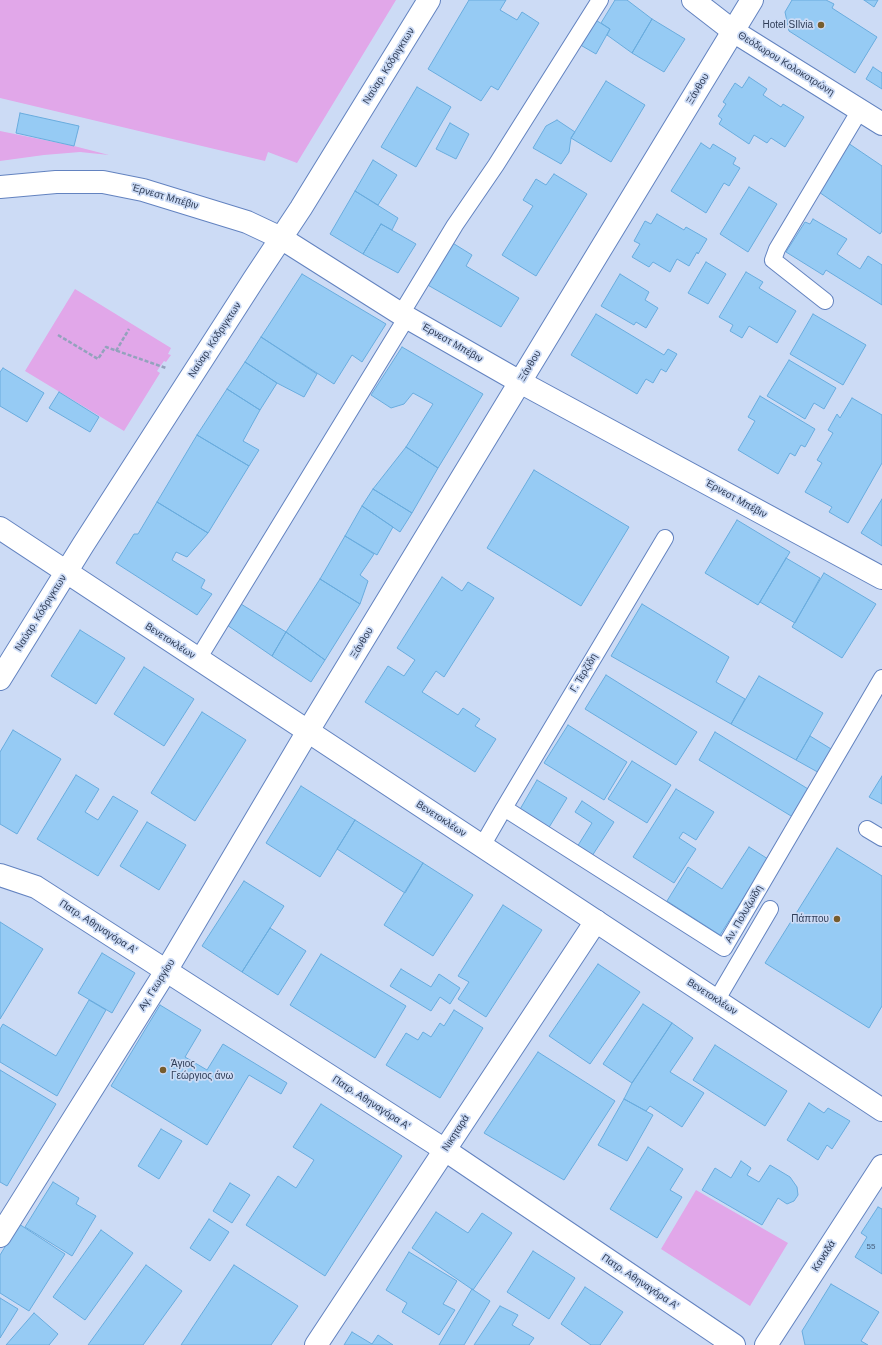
<!DOCTYPE html>
<html>
<head>
<meta charset="utf-8">
<style>
	body { margin:0 }
	canvas { display:block; background:#ccdbf5 }
</style>
</head>
<body>
<canvas width="882" height="1345"></canvas>
<script>
const ctx = document.querySelector('canvas').getContext('2d');
ctx.lineJoin = 'round';
function fillPath(path, color) { ctx.fillStyle = color; ctx.fill(path, 'evenodd'); }
const poly = rows => new Path2D(rows.map(r => 'M' + r).join(''));
function trace(path, color, width, dash) { ctx.strokeStyle = color; ctx.lineWidth = width; ctx.lineCap = dash ? 'butt' : 'round'; ctx.setLineDash(dash || []); ctx.stroke(path); }
function label(font, color, halo, rows, align = 'center') {
  ctx.font = font + ' Arial,sans-serif'; ctx.lineWidth = 3.5; ctx.setLineDash([]); ctx.textBaseline = 'middle'; ctx.strokeStyle = halo; ctx.fillStyle = color; for (const [text, x, y, turn = 0] of rows) {
    ctx.save(); ctx.translate(x, y); ctx.rotate((+turn || 0) * Math.PI / 180); ctx.textAlign = isNaN(turn) ? turn : align; if (halo) ctx.strokeText(text, 0, 0); ctx.fillText(text, 0, 0); ctx.restore();
  }
}
fillPath(poly([
	[0,0,396,0,297,163,268,152,265,161,0,98],
	[0,131,74,146,109,155,80,152,44,155,0,161],
	[75,289,171,348,168,354,171,355,166,362,164,361,157,371,160,373,124,431,25,371],
	[696,1190,788,1243,750,1306,661,1249]
]), '#e1a7e9');
const building = poly([
	[469,0,506,0,500,10,517,20,522,12,539,23,498,90,491,86,481,101,428,69,469,0],
	[615,0,627,0,652,19,632,53,607,35,610,29,601,23,615,0],
	[792,0,826,0,834,4,832,8,877,37,855,73,789,31,785,12,792,0],
	[864,0,878,0,874,7,864,0],
	[594,19,610,29,596,54,577,43,594,19],
	[652,19,685,39,664,72,632,53,652,19],
	[873,67,882,73,882,89,866,79,873,67],
	[749,77,767,89,763,95,781,107,783,104,804,117,785,147,771,138,767,143,754,135,749,144,719,124,722,119,718,116,726,104,723,102,735,83,742,88,749,77],
	[606,81,645,105,611,162,571,138,606,81],
	[417,87,451,107,416,167,381,147,417,87],
	[20,113,79,126,74,146,16,133,20,113],
	[557,120,575,132,571,138,569,152,561,164,533,148,546,126,557,120],
	[450,123,469,134,456,159,436,149,450,123],
	[701,143,710,149,713,144,736,158,733,164,740,168,729,186,724,183,706,213,671,191,701,143],
	[848,143,882,166,882,231,880,234,816,190,848,143],
	[373,160,397,175,378,205,355,191,373,160],
	[554,174,587,194,536,276,502,255,533,206,523,200,536,179,546,185,554,174],
	[749,187,777,204,748,252,720,234,749,187],
	[355,191,398,218,392,230,381,224,363,254,330,234,355,191],
	[657,214,684,230,686,227,707,239,698,254,697,252,689,266,677,259,670,272,653,262,649,267,632,257,640,244,634,241,645,221,651,224,657,214],
	[813,219,847,239,837,254,860,269,868,256,882,265,882,305,826,270,823,275,786,252,805,222,810,224,813,219],
	[381,224,416,244,398,273,363,254,381,224],
	[451,242,472,255,466,266,519,298,501,327,426,284,451,242],
	[706,262,726,274,708,304,688,293,706,262],
	[746,272,763,282,759,288,796,311,777,343,749,326,742,338,730,331,733,325,719,317,746,272],
	[302,274,386,324,362,362,352,355,334,384,261,337,302,274],
	[620,274,649,292,645,300,658,308,646,328,636,322,634,325,601,306,620,274],
	[596,314,664,355,668,349,677,354,666,372,661,369,653,383,646,379,637,394,571,355,596,314],
	[813,314,866,345,843,385,790,354,813,314],
	[261,337,317,374,304,397,277,383,245,362,261,337],
	[402,347,483,394,438,468,406,447,433,404,413,393,404,404,391,408,371,395,402,347],
	[789,360,836,388,824,409,814,403,805,419,767,396,789,360],
	[245,362,277,383,260,410,227,389,245,362],
	[3,368,44,393,27,422,0,406,0,372,3,368],
	[227,389,260,410,243,441,259,450,249,466,197,435,227,389],
	[59,392,99,417,90,432,49,408,59,392],
	[760,396,815,429,805,447,801,445,795,456,790,453,778,474,738,450,755,421,748,417,760,396],
	[852,398,882,415,882,463,848,523,829,512,832,507,805,492,822,463,817,460,833,433,828,430,837,414,840,418,852,398],
	[197,435,249,466,208,533,157,502,197,435],
	[406,447,438,468,412,513,373,489,406,447],
	[534,470,629,527,581,606,487,548,534,470],
	[373,489,412,513,400,532,362,506,373,489],
	[882,499,882,546,861,533,882,499],
	[157,502,208,533,187,557,176,552,172,560,205,580,201,588,212,594,197,615,116,563,134,534,138,534,157,502],
	[362,506,393,527,377,555,345,536,362,506],
	[737,520,790,552,758,605,705,573,737,520],
	[345,536,374,554,360,575,368,581,360,604,320,579,345,536],
	[786,558,820,578,795,623,760,602,786,558],
	[824,573,876,604,842,658,792,627,824,573],
	[442,577,462,591,468,582,494,598,444,677,436,671,422,692,458,715,463,708,480,719,475,726,496,739,475,772,365,702,388,666,404,676,415,660,397,648,442,577],
	[320,579,360,604,325,660,286,632,320,579],
	[241,604,286,632,272,656,227,625,241,604],
	[642,604,729,657,716,682,745,699,731,724,611,656,642,604],
	[80,630,125,658,96,704,51,676,80,630],
	[286,632,325,660,311,682,272,656,286,632],
	[144,667,194,699,164,746,114,714,144,667],
	[606,675,697,732,676,765,585,709,606,675],
	[759,676,823,713,796,760,731,724,759,676],
	[202,712,246,740,195,821,151,793,202,712],
	[568,725,627,762,604,800,544,763,568,725],
	[13,730,61,759,17,834,0,824,0,752,13,730],
	[715,732,813,792,796,819,699,760,715,732],
	[810,736,836,752,823,775,796,760,810,736],
	[632,761,671,785,647,823,608,799,632,761],
	[76,775,99,789,85,812,98,820,113,796,138,811,98,876,37,839,76,775],
	[882,776,882,804,869,797,882,776],
	[537,780,567,798,548,829,519,811,537,780],
	[301,786,355,820,320,877,266,843,301,786],
	[676,789,714,812,696,840,683,832,679,838,696,849,674,883,633,857,676,789],
	[582,801,614,822,592,856,577,847,592,823,575,812,582,801],
	[355,820,423,863,405,893,337,849,355,820],
	[147,822,186,845,159,890,120,866,147,822],
	[749,847,768,859,720,935,667,901,688,867,722,889,749,847],
	[837,848,882,876,882,1006,869,1028,765,963,837,848],
	[423,863,473,895,433,956,384,925,423,863],
	[244,881,284,906,242,972,202,946,244,881],
	[503,905,542,930,486,1017,458,999,469,982,458,976,503,905],
	[0,922,43,949,0,1019,0,922],
	[270,928,306,951,278,995,242,972,270,928],
	[102,953,135,973,112,1013,78,993,102,953],
	[321,954,406,1006,375,1058,290,1005,321,954],
	[598,964,640,992,590,1064,549,1036,598,964],
	[401,969,431,987,439,974,460,988,450,1004,440,997,431,1011,390,986,401,969],
	[89,1000,106,1010,57,1096,0,1062,0,1029,3,1024,56,1056,89,1000],
	[643,1004,672,1023,632,1083,603,1064,643,1004],
	[160,1005,201,1030,185,1057,207,1070,223,1044,287,1083,281,1094,249,1075,207,1145,111,1086,160,1005],
	[454,1010,483,1028,440,1098,386,1065,406,1033,418,1040,423,1032,431,1037,440,1023,444,1026,454,1010],
	[672,1023,693,1038,670,1072,704,1093,682,1127,650,1106,646,1111,624,1099,632,1083,672,1023],
	[715,1045,787,1091,765,1126,693,1080,715,1045],
	[538,1052,615,1101,564,1180,484,1133,538,1052],
	[0,1070,56,1104,7,1186,0,1182,0,1070],
	[624,1099,653,1115,627,1161,598,1145,624,1099],
	[809,1103,824,1113,828,1108,850,1121,832,1149,827,1145,818,1160,787,1140,809,1103],
	[321,1104,402,1156,325,1276,246,1225,278,1176,296,1188,314,1160,293,1147,321,1104],
	[161,1129,182,1141,159,1179,138,1166,161,1129],
	[648,1147,683,1169,670,1190,682,1197,657,1238,610,1209,648,1147],
	[741,1161,751,1168,747,1175,759,1182,770,1165,790,1177,797,1187,798,1195,794,1201,787,1204,778,1198,762,1225,702,1190,715,1168,731,1178,741,1161],
	[53,1182,79,1198,76,1204,96,1216,72,1256,25,1227,53,1182],
	[230,1183,250,1195,232,1223,213,1211,230,1183],
	[878,1207,882,1209,882,1274,855,1257,867,1237,861,1233,878,1207],
	[436,1212,468,1233,482,1213,512,1233,473,1290,412,1248,436,1212],
	[209,1219,229,1232,210,1261,190,1248,209,1219],
	[19,1224,65,1254,29,1311,0,1293,0,1255,19,1224],
	[101,1230,133,1253,85,1320,53,1297,101,1230],
	[533,1251,575,1278,549,1319,507,1292,533,1251],
	[409,1252,457,1281,443,1304,455,1310,439,1335,402,1312,407,1303,386,1290,409,1252],
	[146,1265,182,1291,143,1345,88,1345,146,1265],
	[234,1265,298,1306,271,1345,181,1345,234,1265],
	[831,1284,879,1312,861,1341,868,1345,805,1345,802,1331,831,1284],
	[585,1287,623,1312,600,1345,591,1345,561,1324,585,1287],
	[472,1289,490,1301,464,1345,439,1345,472,1289],
	[0,1298,18,1309,0,1338,0,1298],
	[500,1306,518,1315,512,1325,534,1338,529,1345,474,1345,500,1306],
	[34,1313,58,1334,49,1345,6,1345,34,1313],
	[352,1332,372,1344,378,1335,393,1345,344,1345,352,1332]
]);
fillPath(building, '#96cbf4');
trace(building, '#69acde', 1);
const lane = poly([
	[825,301,773,260,777,249,860,110],
	[401,314,455,225,496,165,600,0],
	[198,659,407,317],
	[504,808,665,538],
	[867,829,882,838],
	[482,846,504,808,724,948,882,678],
	[716,1001,770,909]
]);
const street = poly([
	[0,1236,166,971,308,731,752,0],
	[316,1345,596,921]
]);
const secondary = poly([
	[693,0,733,31,882,124],
	[0,187,56,182,103,182,143,190,247,222,281,238,401,314,520,382,882,578],
	[0,528,882,1110],
	[0,679,83,545,254,279,301,208,429,0],
	[0,875,36,887,445,1150,734,1345],
	[766,1345,882,1166]
]);
trace(lane, '#6383c0', 18);
trace(street, '#6383c0', 24);
trace(secondary, '#6383c0', 24);
trace(poly([
	[58,335,98,359,106,347,166,368],
	[116,351,129,329]
]), '#93a2bc', 2.5, [4, 2]);
trace(lane, '#fff', 16);
trace(street, '#fff', 22);
trace(secondary, '#fff', 22);
for (const [x, y, r, color] of [
	[821,25,4,"#765d2e"],
	[837,919,4,"#765d2e"],
	[163,1070,4,"#765d2e"]
]) { const dot = new Path2D(); dot.arc(x, y, r, 0, 2 * Math.PI); ctx.fillStyle = color; ctx.fill(dot); trace(dot, '#ccdbf5', 1.5); }
label('8px', '#49607e', null, [
	["55",871,1247]
]);
label('10px', '#2f3d57', '#ccdbf5', [
	["Hotel SIlvia",813,25],
	["Πάππου",829,919],
	["Άγιος",171,1064,"left"],
	["Γεώργιος άνω",171,1076,"left"]
], 'right');
label('10px', '#2f3d57', '#ccdbf5', [
	["Θεόδωρου Κολοκοτρώνη",786,64,32],
	["Ναύαρ. Κόδριγκτων",389,66,-58],
	["Ξάνθου",698,89,-59],
	["Έρνεστ Μπέβιν",165,197,16],
	["Ναύαρ. Κόδριγκτων",215,340,-57],
	["Έρνεστ Μπέβιν",452,343,30],
	["Ξάνθου",530,366,-59],
	["Έρνεστ Μπέβιν",736,499,29],
	["Ναύαρ. Κόδριγκτων",41,613,-58],
	["Βενετοκλέων",170,641,33],
	["Ξάνθου",362,643,-59],
	["Γ. Τερζίδη",584,673,-59],
	["Βενετοκλέων",441,819,33],
	["Αν. Πολυζωϊδη",744,914,-60],
	["Πατρ. Αθηναγόρα Α'",98,927,33],
	["Αγ. Γεωργίου",157,985,-58],
	["Βενετοκλέων",712,997,33],
	["Πατρ. Αθηναγόρα Α'",371,1103,33],
	["Νικηταρά",456,1133,-57],
	["Καναδά",824,1256,-57],
	["Πατρ. Αθηναγόρα Α'",640,1282,34]
]);
</script>
</body>
</html>
